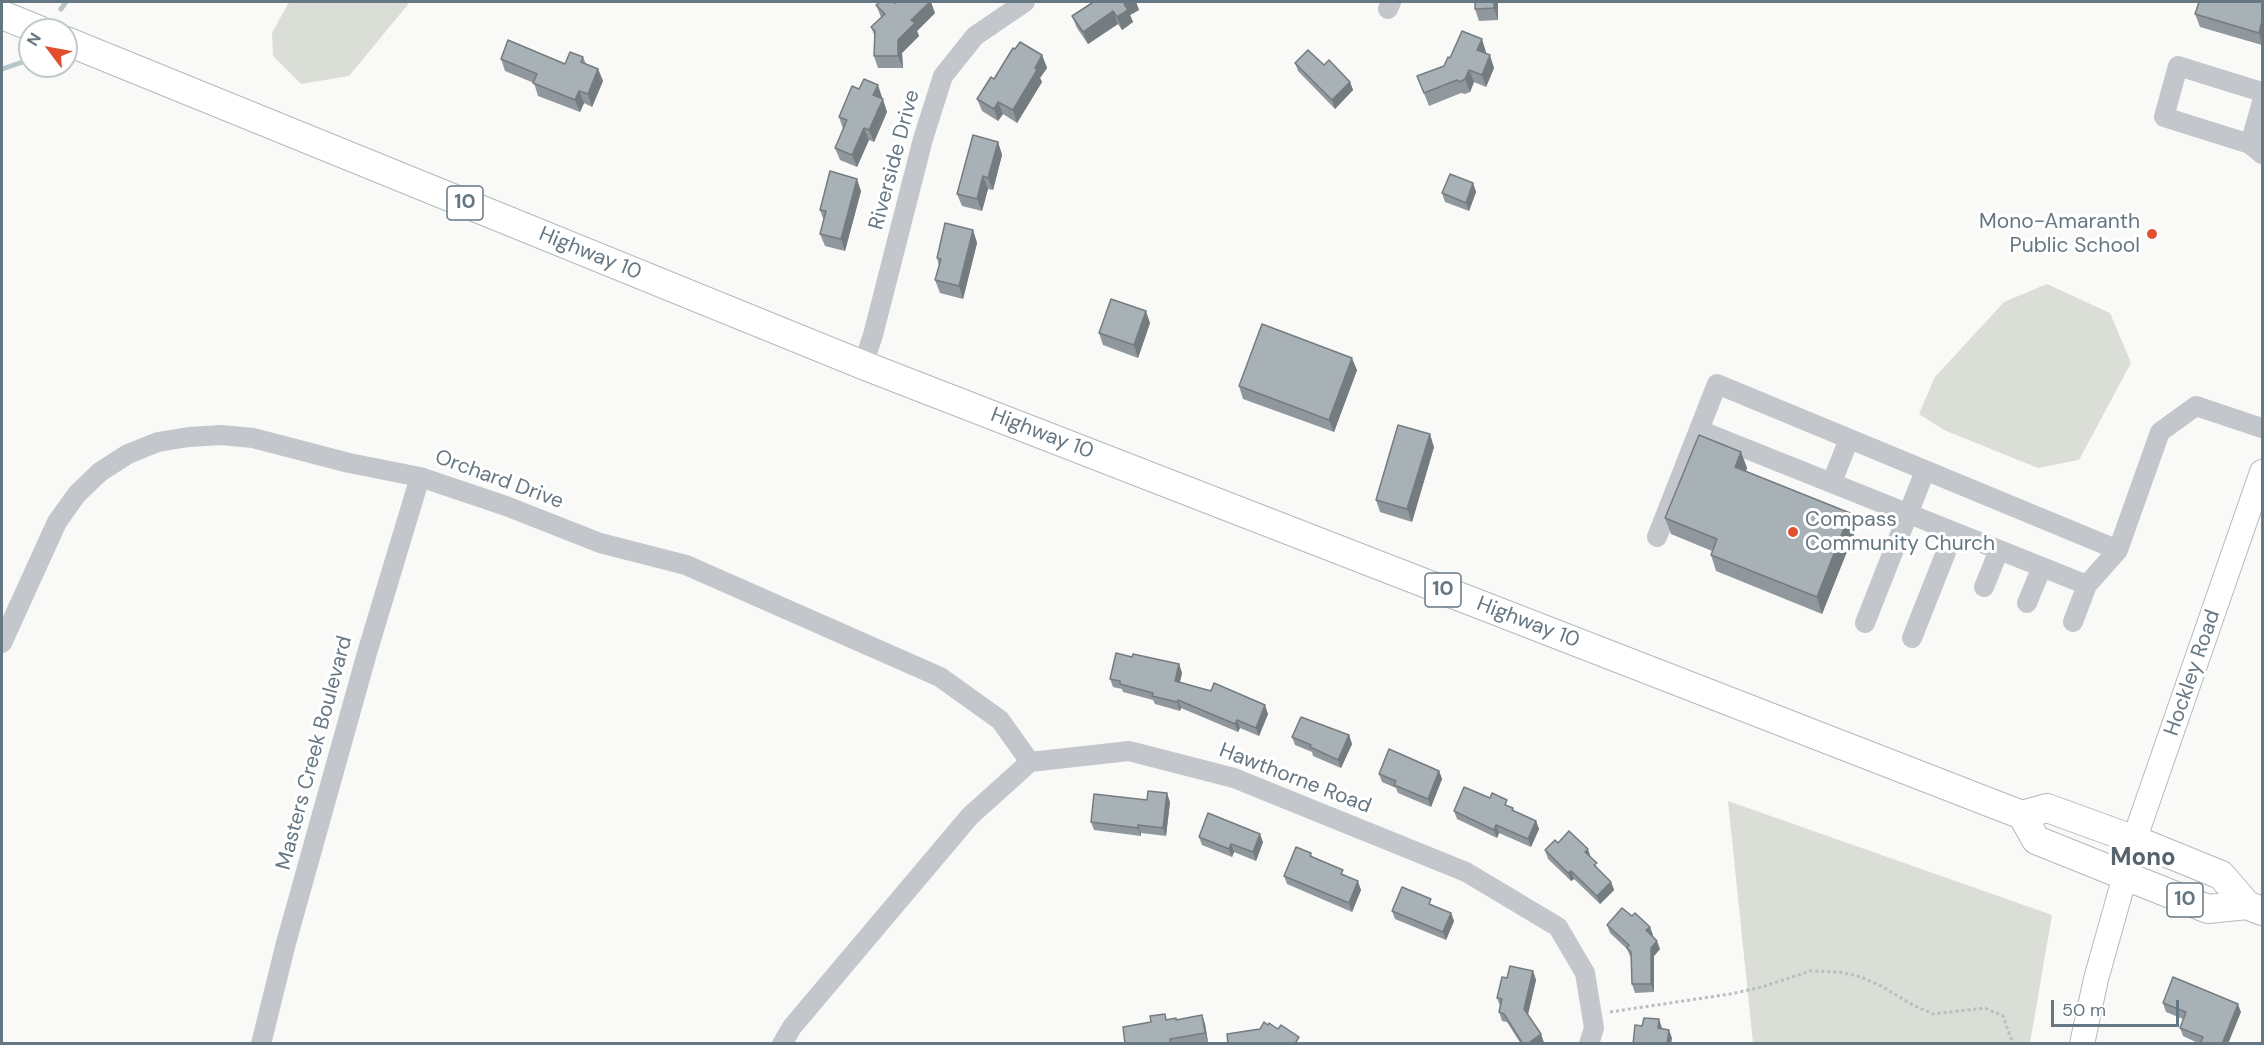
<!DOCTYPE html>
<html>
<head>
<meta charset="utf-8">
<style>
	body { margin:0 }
	#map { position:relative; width:2264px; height:1045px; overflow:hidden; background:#f9f9f7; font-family:"DM Sans",sans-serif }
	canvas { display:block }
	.frame { position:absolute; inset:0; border:3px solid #657782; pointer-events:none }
	.north { position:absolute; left:18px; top:18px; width:60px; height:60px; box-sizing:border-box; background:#fff; border:2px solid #c1c9cd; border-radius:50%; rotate:302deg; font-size:16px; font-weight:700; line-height:24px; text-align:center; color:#657782 }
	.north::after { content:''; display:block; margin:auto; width:21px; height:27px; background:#e24f2f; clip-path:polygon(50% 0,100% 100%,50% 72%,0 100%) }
	.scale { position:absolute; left:2051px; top:1000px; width:128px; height:27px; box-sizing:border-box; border:3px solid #657782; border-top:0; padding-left:8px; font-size:18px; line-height:21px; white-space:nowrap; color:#657782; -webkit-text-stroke:4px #fff; paint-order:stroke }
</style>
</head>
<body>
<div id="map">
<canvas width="2264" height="1045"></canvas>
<div class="frame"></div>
<div class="north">N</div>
<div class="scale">50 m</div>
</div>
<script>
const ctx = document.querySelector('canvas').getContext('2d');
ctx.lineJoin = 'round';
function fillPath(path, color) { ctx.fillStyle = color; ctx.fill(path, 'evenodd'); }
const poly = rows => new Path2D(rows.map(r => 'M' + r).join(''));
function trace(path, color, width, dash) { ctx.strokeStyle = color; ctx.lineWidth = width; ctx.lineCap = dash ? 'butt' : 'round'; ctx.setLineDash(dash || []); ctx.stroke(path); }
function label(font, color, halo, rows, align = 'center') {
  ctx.font = font + ' "DM Sans",sans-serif'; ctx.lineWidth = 6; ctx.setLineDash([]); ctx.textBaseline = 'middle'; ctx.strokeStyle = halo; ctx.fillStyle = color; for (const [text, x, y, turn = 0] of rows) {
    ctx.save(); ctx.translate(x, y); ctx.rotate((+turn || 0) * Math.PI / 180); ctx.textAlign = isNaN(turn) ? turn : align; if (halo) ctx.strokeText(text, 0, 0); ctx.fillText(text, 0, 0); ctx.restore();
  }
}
fillPath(poly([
	[289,2,410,2,349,76,301,84,273,56,272,33],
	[2047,284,2110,313,2131,363,2079,460,2038,468,1944,430,1919,414,1935,377,2004,302],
	[1728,801,2052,915,2030,1043,1753,1043]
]), '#daded6');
trace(poly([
	[61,9,66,2],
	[2,69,26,61,29,56]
]), '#b8c6c9', 5);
const major = poly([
	[2082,1044,2096,979,2139,826,2262,472]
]);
const highway = poly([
	[2,15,39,30],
	[66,41,863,365,2022,815,2047,808,2135,840,2221,875,2247,905,2262,911],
	[2022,815,2036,840,2208,909,2247,905]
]);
trace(major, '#b4babd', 26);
trace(highway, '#b4b9bc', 30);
trace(poly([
	[1610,1012,1730,994,1762,987,1810,971,1840,972,1861,977,1883,987,1913,1005,1933,1014,1985,1008,2003,1016,2013,1044]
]), '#bbbec1', 3, [3, 3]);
trace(poly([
	[1388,9,1391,2],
	[2262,92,2178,66,2164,117,2250,144,2262,154],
	[2250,144,2262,102],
	[863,365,873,335,923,139,943,76,975,36,1025,2],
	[1699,430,2087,585],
	[1832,482,1849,439],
	[1657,537,1717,384,2118,550],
	[1984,587,1999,550],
	[2027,603,2042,567],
	[2073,622,2087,585,2118,550,2160,432,2196,406,2262,428],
	[1865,623,1925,471],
	[1912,638,1954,532],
	[2,643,57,522,77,494,100,472,128,454,158,442,189,437,221,435,253,438,349,463,420,477,506,506,600,543,686,565,940,677,1000,720,1030,762],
	[261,1044,286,943,367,653,420,477],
	[782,1044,792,1027,970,816,1030,762,1129,751,1234,778,1466,872,1558,927,1585,973,1594,1028,1589,1044]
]), '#c3c7cb', 20);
trace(major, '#fff', 24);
trace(highway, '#fff', 28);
fillPath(poly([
	[1090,2,1136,2,1139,10,1130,15,1133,22,1122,30,1118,24,1088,44,1077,28,1072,16,1091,3],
	[1498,2,1498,20,1479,21,1475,9],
	[2262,2,2262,45,2200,27,2195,14],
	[895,3,935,13,917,31,919,36,902,53,903,68,878,68,874,56,875,37,871,27,881,17,876,5],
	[1486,52,1486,53,1494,68,1486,87,1474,82,1470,92,1465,94,1461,93,1429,106,1417,76,1444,66,1450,58],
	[1042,55,1047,68,1040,78,1042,82,1017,123,1003,114,998,121,982,111,977,99,994,79],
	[583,57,586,64,598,69,603,81,592,107,584,103,580,112,538,96,534,83,505,71,501,59,565,64],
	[1295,63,1324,65,1350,82,1353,90,1335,109,1298,71],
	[859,89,882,97,882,99,887,112,874,142,869,140,857,167,840,160,835,148,843,129,839,117],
	[998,142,1002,155,993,190,988,189,982,211,962,206,957,194],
	[1473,183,1476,192,1469,211,1445,202,1442,193],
	[861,191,845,251,825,246,820,234,824,221,820,210],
	[973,230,977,243,963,299,940,293,935,280,939,266,937,258],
	[1150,323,1138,358,1103,345,1099,333],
	[1357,370,1334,432,1243,399,1239,386],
	[1434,447,1412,522,1380,512,1376,500],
	[1741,452,1747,468,1746,471,1856,529,1822,614,1716,571,1711,555,1712,551,1671,534,1665,518],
	[1132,657,1179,664,1182,673,1180,682,1268,714,1259,736,1240,728,1238,732,1181,708,1180,711,1155,704,1153,700,1123,692,1122,689,1113,687,1110,679],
	[1349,735,1352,744,1341,768,1313,756,1312,752,1295,745,1292,737],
	[1439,771,1442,779,1431,807,1398,793,1396,788,1382,782,1379,774],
	[1147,800,1170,802,1166,836,1141,833,1141,836,1094,830,1091,822],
	[1509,807,1513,808,1514,811,1536,821,1539,829,1531,847,1499,833,1497,838,1457,819,1454,811],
	[1199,837,1263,842,1256,861,1234,852,1232,857,1202,845],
	[1558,843,1591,858,1599,870,1611,882,1614,890,1600,904,1574,879,1571,881,1548,859,1545,850],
	[1311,853,1312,857,1345,875,1361,890,1352,912,1287,884,1284,876],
	[1392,911,1451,913,1454,921,1446,940,1395,919],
	[1632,916,1653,935,1652,936,1660,949,1654,956,1654,992,1635,993,1632,984,1631,957,1630,956,1627,949,1610,933,1607,925],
	[1533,971,1536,980,1528,1015,1541,1034,1544,1043,1542,1044,1521,1044,1507,1022,1502,1021,1499,1012,1500,1006,1497,998,1507,978],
	[2163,1003,2241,1012,2200,1044,2183,1036,2180,1028,2183,1019,2166,1012],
	[1202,1015,1205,1024,1208,1042,1198,1044,1125,1044,1167,1019,1176,1020]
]), '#90989d');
fillPath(poly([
	[930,2,931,2,935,13,917,31,919,36,902,53,903,68,898,56,898,40,911,20],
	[1128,2,1136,2,1139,10,1130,15,1133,22,1122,30,1117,17,1124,4],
	[1494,2,1498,2,1498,20,1494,8],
	[1113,11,1118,24,1088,44,1083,32],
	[2262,21,2262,43,2259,33],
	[1482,39,1486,52,1482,62,1477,50],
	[1042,55,1047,68,1040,78,1042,82,1017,123,1013,110],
	[1490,55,1494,68,1486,87,1482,75],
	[598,69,603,81,592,107,588,94],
	[1469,70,1474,82,1470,92,1465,79],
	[1350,82,1353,90,1335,109,1332,100],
	[878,85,882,97,878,108,873,95],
	[579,91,584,103,580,112,575,100],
	[883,99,887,112,874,142,869,130],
	[998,102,1003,114,998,121,994,109],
	[864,128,869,140,857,167,852,155],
	[998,142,1002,155,993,190,988,178],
	[983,176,988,189,982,211,977,199],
	[857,179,861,191,845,251,841,239],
	[1473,183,1476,192,1469,211,1466,203],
	[973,230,977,243,963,299,959,286],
	[1146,311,1150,323,1138,358,1134,345],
	[1352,358,1357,370,1334,432,1329,420],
	[1430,434,1434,447,1412,522,1407,509],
	[1741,452,1747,468,1741,483,1735,467],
	[1850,513,1856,529,1822,614,1817,597],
	[1179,664,1182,673,1178,689,1175,681],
	[1178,700,1181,708,1180,711,1177,702],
	[1265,705,1268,714,1259,736,1256,728],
	[1237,720,1240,728,1238,732,1235,724],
	[1349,735,1352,744,1341,768,1338,760],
	[1439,771,1442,779,1431,807,1428,799],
	[1167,793,1170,802,1166,836,1163,828],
	[1536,821,1539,829,1531,847,1528,839],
	[1138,825,1141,833,1141,836,1138,828],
	[1496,825,1499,833,1497,838,1494,830],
	[1260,834,1263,842,1256,861,1253,852],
	[1231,844,1234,852,1232,857,1229,849],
	[1588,849,1591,858,1585,852],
	[1571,871,1574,879,1571,881,1568,873],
	[1358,881,1361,890,1352,912,1349,903],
	[1611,882,1614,890,1600,904,1597,896],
	[1451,913,1454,921,1446,940,1443,932],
	[1650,927,1653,935,1649,939,1646,930],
	[1657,941,1660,949,1654,956,1654,992,1651,984,1651,948],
	[1533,971,1536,980,1527,1018,1524,1009],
	[2238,1004,2241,1012,2228,1044,2222,1044],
	[1202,1015,1205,1024,1208,1042,1205,1033],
	[1659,1019,1662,1028,1661,1037,1658,1028],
	[1669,1030,1672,1038,1671,1044,1667,1044],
	[1541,1034,1544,1043,1542,1044,1527,1044]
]), '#757c7f');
const building = poly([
	[880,2,893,2,895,3,896,2,930,2,911,20,915,23,898,40,898,56,874,56,875,31,871,27,885,14,876,5,880,2],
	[1092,2,1128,2,1124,4,1128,10,1117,17,1113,11,1083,32,1072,16,1092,3,1092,2],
	[1475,2,1494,2,1494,8,1475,9,1475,2],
	[2199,2,2262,2,2262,21,2259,33,2195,14,2199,2],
	[1462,31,1482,39,1477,50,1490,55,1482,75,1469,70,1465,79,1460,82,1457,80,1424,93,1417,76,1444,66,1448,57,1450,58,1462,31],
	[508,40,565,64,570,52,583,57,581,62,598,69,588,94,579,91,575,100,533,83,537,74,501,59,508,40],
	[1020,42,1042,55,1035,68,1037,70,1013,110,998,102,994,109,977,99,991,77,994,79,1013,48,1015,49,1020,42],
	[1308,50,1324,65,1329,60,1350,82,1332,100,1295,63,1308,50],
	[864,79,878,85,873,95,883,99,869,130,864,128,852,155,835,148,847,120,839,117,852,86,859,89,864,79],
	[973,135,998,142,988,178,983,176,977,199,957,194,973,135],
	[830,171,857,179,841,239,820,234,826,211,820,210,830,171],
	[1450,174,1473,183,1466,203,1442,193,1450,174],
	[945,223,973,230,959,286,935,280,941,259,937,258,945,223],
	[1111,299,1146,311,1134,345,1099,333,1111,299],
	[1262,324,1352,358,1329,420,1239,386,1262,324],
	[1398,425,1430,434,1407,509,1376,500,1398,425],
	[1699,435,1741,452,1735,467,1850,513,1817,597,1711,555,1717,539,1665,518,1699,435],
	[1116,653,1132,657,1133,654,1179,664,1175,681,1211,691,1214,683,1265,705,1256,728,1237,720,1235,724,1178,700,1177,702,1152,696,1153,693,1120,684,1120,681,1110,679,1116,653],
	[1301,717,1349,735,1338,760,1310,747,1311,745,1292,737,1301,717],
	[1389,749,1439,771,1428,799,1394,785,1396,781,1379,774,1389,749],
	[1464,787,1490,798,1492,793,1507,800,1505,805,1513,808,1512,810,1536,821,1528,839,1496,825,1494,830,1454,811,1464,787],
	[1148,791,1167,793,1163,828,1138,825,1138,828,1091,822,1094,794,1147,800,1148,791],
	[1208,813,1260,834,1253,852,1231,844,1229,849,1199,837,1208,813],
	[1569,831,1588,849,1585,852,1597,863,1594,865,1611,882,1597,896,1571,871,1568,873,1545,850,1555,840,1558,843,1569,831],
	[1296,847,1311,853,1310,856,1343,870,1341,874,1358,881,1349,903,1284,876,1296,847],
	[1402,887,1431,899,1429,904,1451,913,1443,932,1392,911,1402,887],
	[1622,908,1632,916,1635,913,1650,927,1646,930,1657,941,1651,948,1651,984,1632,984,1631,952,1627,948,1629,945,1607,925,1622,908],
	[1510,966,1533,971,1524,1009,1541,1034,1527,1044,1523,1044,1504,1014,1499,1012,1502,999,1497,998,1502,977,1507,978,1510,966],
	[2173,977,2238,1004,2222,1044,2200,1044,2203,1037,2180,1028,2186,1012,2163,1003,2173,977],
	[1165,1014,1166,1020,1176,1018,1176,1020,1202,1015,1205,1033,1170,1039,1171,1044,1125,1044,1123,1027,1151,1022,1150,1016,1165,1014],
	[1644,1018,1659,1019,1658,1028,1669,1030,1667,1044,1633,1044,1635,1025,1642,1026,1644,1018],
	[1264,1022,1268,1025,1269,1023,1278,1029,1281,1025,1299,1037,1296,1042,1299,1044,1228,1044,1227,1034,1260,1029,1264,1022]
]);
fillPath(building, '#a7b1b6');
trace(building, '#757c7f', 1.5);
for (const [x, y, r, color] of [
	[2152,234,6,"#e24f2f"],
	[1793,532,6,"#e24f2f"]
]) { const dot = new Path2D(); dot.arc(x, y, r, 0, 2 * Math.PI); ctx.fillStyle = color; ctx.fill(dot); trace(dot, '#fff', 2); }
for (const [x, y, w] of [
	[465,203,36],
	[1443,590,36],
	[2185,900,36]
]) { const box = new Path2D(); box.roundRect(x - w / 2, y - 17, w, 34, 4.5); ctx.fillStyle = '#fff'; ctx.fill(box); trace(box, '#657782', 1.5); }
label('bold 20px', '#657782', null, [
	["10",465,203],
	["10",1443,590],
	["10",2185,900]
]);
label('21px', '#657782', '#fff', [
	["Riverside Drive",895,160,-75],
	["Highway 10",590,254,22],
	["Highway 10",1042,434,21],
	["Orchard Drive",499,480,20],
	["Highway 10",1528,623,21],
	["Hockley Road",2193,673,-71],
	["Masters Creek Boulevard",315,753,-75],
	["Hawthorne Road",1295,779,21]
]);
label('21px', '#657782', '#fff', [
	["Mono-Amaranth",2140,222],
	["Public School",2140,246],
	["Compass",1805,520,"left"],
	["Community Church",1805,544,"left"]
], 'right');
label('bold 24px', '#57646d', '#fff', [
	["Mono",2143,859]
]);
</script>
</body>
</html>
